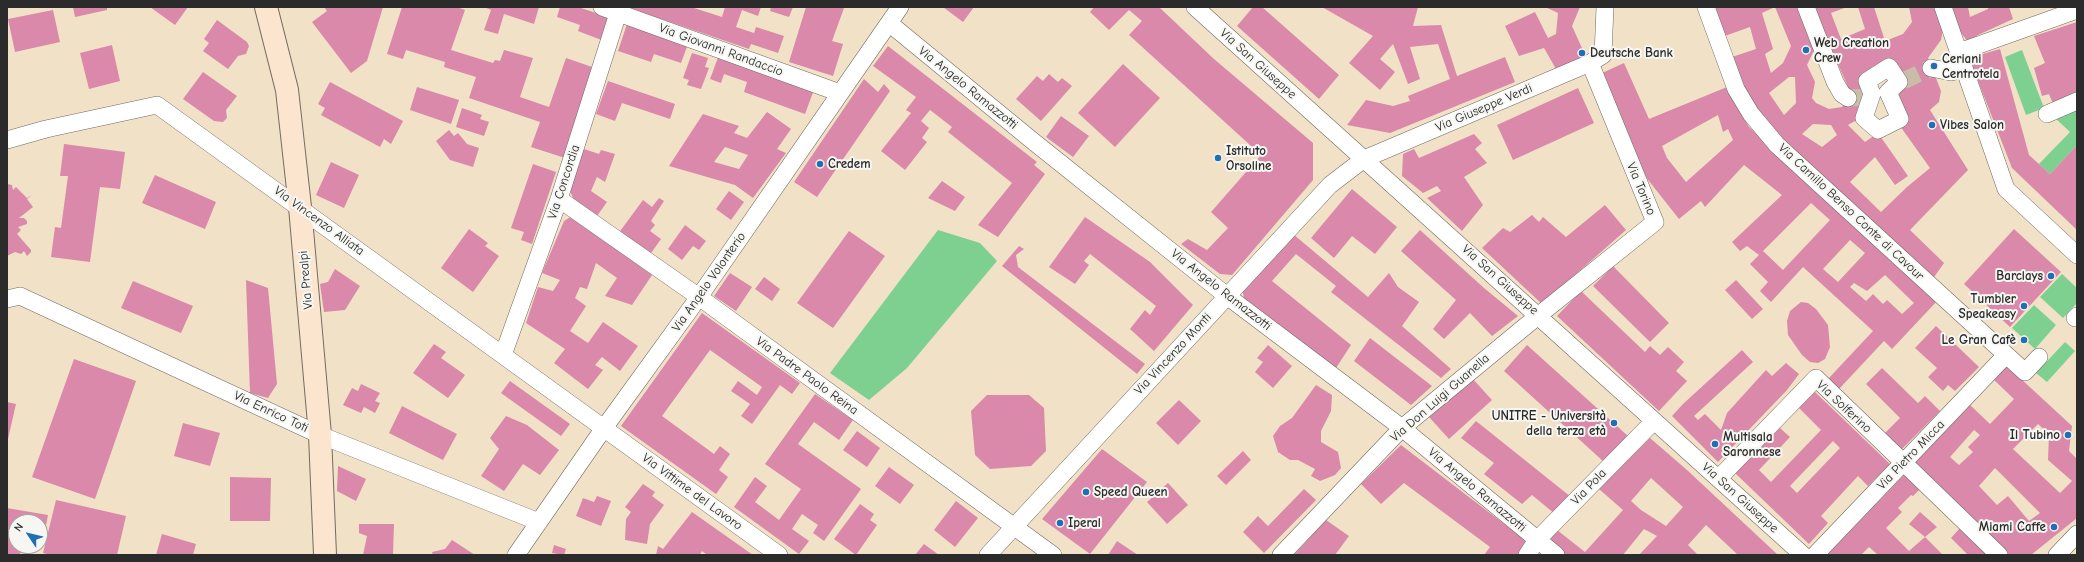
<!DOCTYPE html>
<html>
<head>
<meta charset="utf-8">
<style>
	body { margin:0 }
	#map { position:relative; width:2084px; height:562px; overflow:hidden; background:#f1e1c7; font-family:"Comic Neue",sans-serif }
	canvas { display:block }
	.frame { position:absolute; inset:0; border:8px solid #2b2b2b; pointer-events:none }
	.north { position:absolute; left:8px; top:514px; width:40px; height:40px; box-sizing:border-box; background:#f6f6f2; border:1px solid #a5a5a2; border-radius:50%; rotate:305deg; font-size:11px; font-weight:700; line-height:16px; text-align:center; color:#2b2b2b }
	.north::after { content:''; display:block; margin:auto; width:14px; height:18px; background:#1f6fb2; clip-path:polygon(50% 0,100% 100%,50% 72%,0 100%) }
</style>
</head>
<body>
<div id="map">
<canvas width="2084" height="562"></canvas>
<div class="frame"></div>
<div class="north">N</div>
</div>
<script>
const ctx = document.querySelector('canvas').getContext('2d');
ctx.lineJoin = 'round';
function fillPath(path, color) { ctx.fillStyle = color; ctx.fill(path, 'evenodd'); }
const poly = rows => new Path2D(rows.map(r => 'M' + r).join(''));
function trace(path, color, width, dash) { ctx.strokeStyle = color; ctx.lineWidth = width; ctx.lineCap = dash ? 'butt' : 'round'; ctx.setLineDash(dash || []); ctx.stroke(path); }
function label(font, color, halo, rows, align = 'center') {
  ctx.font = font + ' "Comic Neue",sans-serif'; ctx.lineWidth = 4; ctx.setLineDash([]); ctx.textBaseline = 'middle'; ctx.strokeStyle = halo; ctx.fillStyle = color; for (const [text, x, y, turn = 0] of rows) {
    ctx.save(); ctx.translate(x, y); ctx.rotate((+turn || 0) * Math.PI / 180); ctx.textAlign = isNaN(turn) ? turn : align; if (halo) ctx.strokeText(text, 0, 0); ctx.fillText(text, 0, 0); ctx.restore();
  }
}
fillPath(poly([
	[2022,50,2044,108,2026,115,2005,57],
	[2077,107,2077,145,2050,174,2039,164,2070,132,2053,116],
	[938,230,980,243,997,261,907,368,869,400,830,373],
	[2062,274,2077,288,2077,303,2063,318,2040,297],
	[2034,305,2056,325,2035,349,2012,328],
	[2065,342,2075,351,2047,382,2036,373]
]), '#7ed091');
fillPath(poly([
	[73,7,107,7,107,10,75,17],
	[150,7,188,7,175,25],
	[324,7,383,7,367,61,351,73,312,22,327,11],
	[402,7,457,7,465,10,451,50,493,63,495,60,500,61,504,50,533,58,520,97,549,107,566,58,595,68,565,158,531,147,540,122,469,98,476,77,444,67,445,62,406,50,403,59,387,54],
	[484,7,539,7,534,24,504,14,498,34,484,30,491,10],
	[560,7,578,7,611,18,604,41,578,31,580,25,557,17],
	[632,7,691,7,722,17,725,7,761,7,758,16,742,10,736,27,754,33,756,27,784,36,778,53,751,44,749,49,632,9],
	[771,7,793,7,789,17,770,11],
	[806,7,844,8,832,41,843,44,833,76,789,62],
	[943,7,974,7,963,22],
	[1094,7,1159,7,1214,59,1313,143,1313,180,1232,275,1220,274,1181,244,1188,239,1207,250,1228,228,1211,212,1261,155,1129,35,1142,21,1129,10,1109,30,1090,12],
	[1253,7,1262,7,1339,75,1319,99,1237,26],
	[1322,7,1418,7,1413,26,1441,25,1457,76,1505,57,1515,82,1390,133,1347,125,1366,100,1393,106,1410,101,1408,96,1450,79,1438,44,1410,47,1420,79,1408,84,1393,44,1380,59,1395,72,1380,90,1349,63,1373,36],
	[1545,7,1580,7,1572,26,1586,57,1556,69,1544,48,1519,56,1505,26,1535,12,1548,38,1556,34,1558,13],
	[1716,7,1800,7,1816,46,1807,65,1815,82,1812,98,1816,103,1829,109,1842,107,1848,98,1848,87,1813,7,1847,7,1831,13,1841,39,1865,29,1858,7,1874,7,1885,41,1903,34,1912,22,1909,7,1941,7,1945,18,1941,40,1928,58,1941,91,1939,102,1930,110,1968,170,1910,230,1944,263,1932,280,1757,118,1729,58,1756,49,1750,27,1722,37,1711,9],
	[1775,7,1791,46,1783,63,1771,73,1765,54,1773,49,1762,13],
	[1892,65,1891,93,1900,126,1930,168,1907,187,1881,212,1850,182,1875,157,1895,185,1908,176,1878,133,1865,142,1848,125,1862,117,1869,92],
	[1789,77,1795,77,1796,103,1784,115,1769,93],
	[1813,124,1831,125,1837,135,1822,147,1802,134],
	[1950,7,1968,7,1970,17,1988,9,1988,7,2009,7,2013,19,1978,35,1968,42,1959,30],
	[53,10,60,42,15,52,8,19],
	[217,20,247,42,249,46,246,54,238,56,228,69,203,51,209,43,204,39],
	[2077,22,2077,97,2053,104,2049,94,2042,96,2034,68,2045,63,2034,36],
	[627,24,688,44,681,63,654,54,651,62,618,51],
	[112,45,120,81,89,89,80,53],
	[888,46,1037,162,1034,165,1045,174,998,237,978,225,1012,183,948,132,952,127,930,110,921,121,929,128,922,138,927,142,905,170,881,151,911,113,906,110,916,97,873,66],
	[2000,49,2029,155,2050,174,2077,145,2077,230,2012,168,1969,58],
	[692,53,708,58,705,67,709,68,701,89,687,85,689,80,683,78],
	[719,55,815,87,805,114,744,92,747,82,724,74,721,83,710,79],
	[1624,63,1649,119,1727,87,1749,127,1938,300,1892,349,1884,341,1839,389,1828,379,1873,331,1803,267,1771,302,1760,291,1768,282,1750,264,1759,255,1747,246,1740,251,1732,242,1782,195,1744,165,1705,207,1701,201,1679,219,1645,176,1600,74],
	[1718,115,1723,132,1728,129,1733,140,1686,182,1667,158,1662,146],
	[1811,203,1830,220,1783,270,1763,251],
	[1850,240,1865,253,1838,282,1823,269],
	[1885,275,1914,303,1902,314,1887,300,1883,304,1873,294,1866,301,1850,287,1854,283,1867,291],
	[1123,64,1160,98,1115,147,1078,113],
	[203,72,237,96,226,110,227,118,223,122,214,121,183,99],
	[1049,74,1058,82,1062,78,1072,86,1041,121,1016,99,1037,76,1043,81],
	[864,79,878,92,884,84,890,91,817,197,794,182],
	[608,81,675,104,670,119,622,103,615,121,596,114],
	[330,82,403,121,391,144,384,139,380,147,321,115,325,108,318,104],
	[417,87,459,100,451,124,410,110],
	[1578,88,1594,123,1513,160,1497,125],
	[462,108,482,115,480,119,489,122,484,136,456,127],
	[767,112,791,129,777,149,786,153,753,198,735,185,669,166,703,114,739,126,734,133,747,138],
	[725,147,748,155,739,169,714,162],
	[1061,116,1089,136,1073,157,1046,137],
	[449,130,454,136,458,133,467,144,479,148,473,167,450,160,436,141],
	[1474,134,1482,143,1475,149,1487,163,1464,177,1483,205,1462,231,1427,198,1441,191,1437,186,1423,193,1402,176,1403,154,1414,149,1419,158],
	[64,144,125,152,120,189,100,187,90,262,51,257,55,227,61,228,68,176,60,176],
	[584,149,599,154,601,150,615,154,605,182,597,177,591,191,607,202,597,216,574,200,570,191],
	[331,162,359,175,344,208,316,195],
	[533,164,556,172,532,244,521,240,524,232,511,228],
	[155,175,216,202,205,229,142,203],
	[942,181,965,197,955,211,928,198],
	[7,184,12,185,13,190,16,187,27,198,32,195,27,199,33,207,19,218,24,218,27,221,27,224,18,227,21,230,17,234,31,250,31,252,27,256,24,251,21,254,15,252,7,256],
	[1352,189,1397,227,1375,254,1352,236,1334,258,1311,238],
	[729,191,744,202,731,220,716,209],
	[659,198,664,201,651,221,655,225,650,231,661,239,649,256,618,234,643,200,652,207],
	[1605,205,1626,230,1542,304,1482,248,1503,228,1510,232,1532,215,1539,222,1543,217,1566,237],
	[572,216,652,275,632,305,605,296,617,278,596,263,587,289,580,287,575,298,586,306,570,331,588,343,603,322,638,346,620,371,602,357,595,365,603,370,588,389,554,363,565,349,526,323,538,287,553,291,560,280,542,273,564,221],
	[1085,217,1150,262,1193,305,1154,351,1130,329,1145,310,1150,315,1156,306,1090,254,1084,261,1089,265,1075,284,1049,267],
	[685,225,706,241,699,250,693,246,682,260,668,249],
	[469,229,488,243,485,246,499,256,473,292,441,268],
	[2014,229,2061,272,2010,327,1964,284],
	[1420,230,1484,288,1518,316,1492,336,1470,313,1444,339,1433,329,1456,300,1401,251],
	[849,231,885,256,833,328,797,303],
	[1293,234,1368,297,1389,273,1398,287,1419,302,1402,326,1451,369,1441,378,1331,292,1336,286,1296,254,1272,281,1351,345,1336,368,1244,299,1242,287],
	[1019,246,1024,249,1016,255,1018,267,1145,364,1137,374,1002,266],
	[1613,266,1669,323,1650,342,1593,286],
	[335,269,360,286,345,310,324,312,320,284,328,282],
	[730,273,752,287,736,311,714,296],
	[764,277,780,289,772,301,755,289],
	[246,280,268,288,277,384,268,398,250,393],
	[1736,280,1763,309,1752,319,1725,290],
	[133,281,193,306,181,333,121,308],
	[1581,291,1645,352,1650,346,1660,355,1668,347,1684,362,1676,371,1687,381,1659,411,1557,316],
	[1801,302,1808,303,1816,309,1828,325,1830,347,1825,359,1818,363,1810,362,1802,355,1788,335,1787,321,1790,311],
	[702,313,800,383,792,394,780,385,752,424,741,416,750,404,731,391,738,381,757,395,762,387,710,350,662,416,714,454,720,446,730,454,719,470,728,477,716,494,621,426],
	[1936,326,1979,367,1955,391,1948,385,1943,391,1928,377,1937,368,1915,348],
	[1370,338,1432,386,1411,405,1354,361],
	[434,344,446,352,441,358,465,375,448,398,413,373],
	[1268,345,1292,366,1273,388,1255,372,1263,362,1257,358],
	[1527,345,1628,436,1604,462,1504,371],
	[1742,350,1753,362,1694,416,1698,420,1705,414,1721,430,1727,413,1766,370,1772,376,1786,363,1799,374,1787,390,1718,462,1672,416,1683,404],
	[74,359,136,381,95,499,32,477],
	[2006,365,2072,426,2069,451,2077,459,2077,518,2031,555,2009,555,1986,531,1914,464,1970,405,1990,424,2014,399,1993,379],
	[2038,424,2049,434,2048,460,2072,481,2060,493,2013,449],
	[1974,430,1980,435,1968,447,1973,452,1959,465,1950,457],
	[1995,468,2040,513,2029,521,2008,496,1997,505,1979,486],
	[1882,368,1918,403,1925,396,1940,411,1901,450,1884,434,1900,418,1866,384],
	[1472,378,1492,400,1449,439,1429,417],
	[510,381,570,424,561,436,501,393],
	[361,384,380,393,375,401,380,403,375,413,364,407,361,413,343,405,352,388,358,391],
	[1316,385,1332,395,1331,411,1321,431,1321,442,1338,452,1341,468,1335,475,1320,481,1311,476,1315,469,1298,460,1290,460,1278,452,1273,436,1280,426,1292,418],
	[1815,392,1890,464,1868,486,1858,476,1821,516,1828,523,1809,544,1735,473,1780,428,1790,437,1759,470,1771,482,1821,430,1799,408],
	[1833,441,1840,448,1797,493,1790,486],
	[815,394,853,420,839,440,814,422,798,444,861,489,824,541,813,533,818,525,802,514,792,529,809,541,799,554,734,507,755,477,767,486,755,502,779,520,801,489,765,464],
	[987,395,1029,395,1044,408,1046,451,1031,466,990,469,975,455,971,411],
	[1179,400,1201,421,1178,445,1156,423],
	[7,402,16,404,8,439,7,439],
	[402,406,457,434,443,460,389,433],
	[506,416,527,425,559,450,540,475,523,464,504,491,481,476,499,449,490,438],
	[1476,421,1571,497,1555,514,1532,495,1522,504,1484,474,1494,463,1461,438],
	[183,423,220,433,210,466,174,456],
	[857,431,880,448,867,467,843,450],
	[1650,438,1687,470,1778,555,1738,555,1706,525,1688,545,1698,555,1639,555,1657,536,1644,529,1623,555,1564,555,1550,543,1552,535,1557,530,1585,552,1623,510,1599,489],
	[1651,478,1683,507,1666,526,1641,510,1631,501],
	[1401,445,1529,543,1520,555,1484,555,1490,547,1404,483,1381,504,1361,484],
	[1102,449,1147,482,1090,554,1042,519],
	[1243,451,1251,460,1226,485,1217,476],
	[338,466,366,479,356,501,337,491],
	[889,467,914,485,900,504,875,486],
	[1905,474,1920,489,1913,496,1911,495,1898,508,1902,512,1886,528,1909,551,1925,537,1943,555,1878,555,1869,547,1861,555,1827,555],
	[230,477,271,478,270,521,230,521],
	[1168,483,1188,505,1167,524,1147,502],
	[643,484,655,492,652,496,664,505,650,524,647,544,625,540,626,519,631,512,625,507],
	[1304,489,1316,500,1264,553,1243,532,1258,516,1268,526],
	[597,496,611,501,601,526,576,516,583,498,594,502],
	[56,500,126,516,117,555,51,555,43,553],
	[956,501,978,518,955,547,934,530],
	[860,504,874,514,870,520,877,525,856,555,834,539],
	[7,508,48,515,43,541,40,541,40,522,16,522,16,546,22,546,20,555,7,555],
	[692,512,753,555,707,555,702,551,700,555,656,555,658,546,663,549],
	[1920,512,1937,527,1925,537,1909,524],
	[1326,520,1349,536,1335,555,1294,555],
	[359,524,394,524,393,555,363,555,367,536,359,533],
	[1960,528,1988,555,1966,555,1967,554,1951,538],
	[162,534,196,544,193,555,156,555],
	[452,540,475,555,433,555,432,552,445,549],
	[1117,541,1138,555,1108,555],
	[924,544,939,555,915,555],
	[554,545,566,549,564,555,552,553]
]), '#da89aa');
trace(poly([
	[1903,81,1931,68],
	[1848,98,1868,97]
]), '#c9bda8', 17, [17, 8]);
const street = poly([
	[602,7,840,93],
	[1195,7,1803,555],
	[1706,7,1736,89,1751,114,1777,145,2025,372,2039,357],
	[1806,7,1835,82,1842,94,1848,98],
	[1943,7,2006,189,2077,255],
	[889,23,1034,142,1227,296,1402,428,1556,555],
	[1959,52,2077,10],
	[1889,67,1899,82,1888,92,1900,119,1878,130,1864,118,1872,94,1867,81,1889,67],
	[1931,68,1951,72,1964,69],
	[2047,114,2077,101],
	[7,140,46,129,157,105,779,555],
	[559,199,699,297,1053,555],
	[7,299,20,296,320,435,539,522],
	[2075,318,2077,316],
	[503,355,559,199,620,7],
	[1719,478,1816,378,1999,555],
	[516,555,604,428,699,297,900,7],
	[988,555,1330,185,1364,159,1590,63,1603,55,1605,7],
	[1281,555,1402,428,1539,315,1655,222,1590,63],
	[1527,555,1537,540,1654,421],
	[1815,555,2006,355],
	[2057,555,2077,534]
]);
const secondary = poly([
	[266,7,287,90,300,207,320,435,325,555]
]);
trace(street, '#706b62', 18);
trace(secondary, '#706b62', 24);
trace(street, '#fff', 17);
trace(secondary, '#fce5cf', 22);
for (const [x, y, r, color] of [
	[1806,50,4,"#1f6fb2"],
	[1582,53,4,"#1f6fb2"],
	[1934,66,4,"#1f6fb2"],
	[1932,125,4,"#1f6fb2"],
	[1218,158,4,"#1f6fb2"],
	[820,164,4,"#1f6fb2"],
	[2051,276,4,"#1f6fb2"],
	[2024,306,4,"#1f6fb2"],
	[2024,340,4,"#1f6fb2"],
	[1614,423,4,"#1f6fb2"],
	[2068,435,4,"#1f6fb2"],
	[1715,444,4,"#1f6fb2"],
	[1086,492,4,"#1f6fb2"],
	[1060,523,4,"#1f6fb2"],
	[2054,527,4,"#1f6fb2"]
]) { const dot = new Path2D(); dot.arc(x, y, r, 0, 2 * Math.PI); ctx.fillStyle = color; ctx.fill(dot); trace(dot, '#f6f6f2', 1.5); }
label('bold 13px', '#2b2b2b', '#f6f6f2', [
	["Web Creation",1814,43],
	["Crew",1814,58],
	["Deutsche Bank",1590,53],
	["Ceriani",1942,59],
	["Centrotela",1942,74],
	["Vibes Salon",1940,125],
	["Istituto",1226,151],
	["Orsoline",1226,166],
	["Credem",828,164],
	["Barclays",2043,276,"right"],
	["Tumbler",2016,299,"right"],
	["Speakeasy",2016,314,"right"],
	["Le Gran Cafè",2016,340,"right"],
	["UNITRE - Università",1606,416,"right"],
	["della terza età",1606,431,"right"],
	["Il Tubino",2060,435,"right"],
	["Multisala",1723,437],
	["Saronnese",1723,452],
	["Speed Queen",1094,492],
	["Iperal",1068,523],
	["Miami Caffe",2046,527,"right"]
], 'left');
label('13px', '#2b2b2b', '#f6f6f2', [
	["Via Giovanni Randaccio",721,50,20],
	["Via San Giuseppe",1258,64,42],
	["Via Angelo Ramazzotti",968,88,39],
	["Via Giuseppe Verdi",1484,108,-23],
	["Via Concordia",564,182,-72],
	["Via Torino",1641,189,67],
	["Via Camillo Benso Conte di Cavour",1851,212,43],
	["Via Vincenzo Alliata",319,221,36],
	["Via Prealpi",306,280,-95],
	["Via San Giuseppe",1500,280,42],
	["Via Angelo Volonterio",709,282,-55],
	["Via Angelo Ramazzotti",1221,290,38],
	["Via Vincenzo Monti",1173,354,-47],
	["Via Padre Paolo Reina",807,376,36],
	["Via Don Luigi Guanella",1440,398,-41],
	["Via Solferino",1844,407,43],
	["Via Enrico Toti",271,412,25],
	["Via Pietro Micca",1911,455,-46],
	["Via Pola",1589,487,-46],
	["Via Angelo Ramazzotti",1477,490,40],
	["Via Vittime del Lavoro",692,492,36],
	["Via San Giuseppe",1740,498,42]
]);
</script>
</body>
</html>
